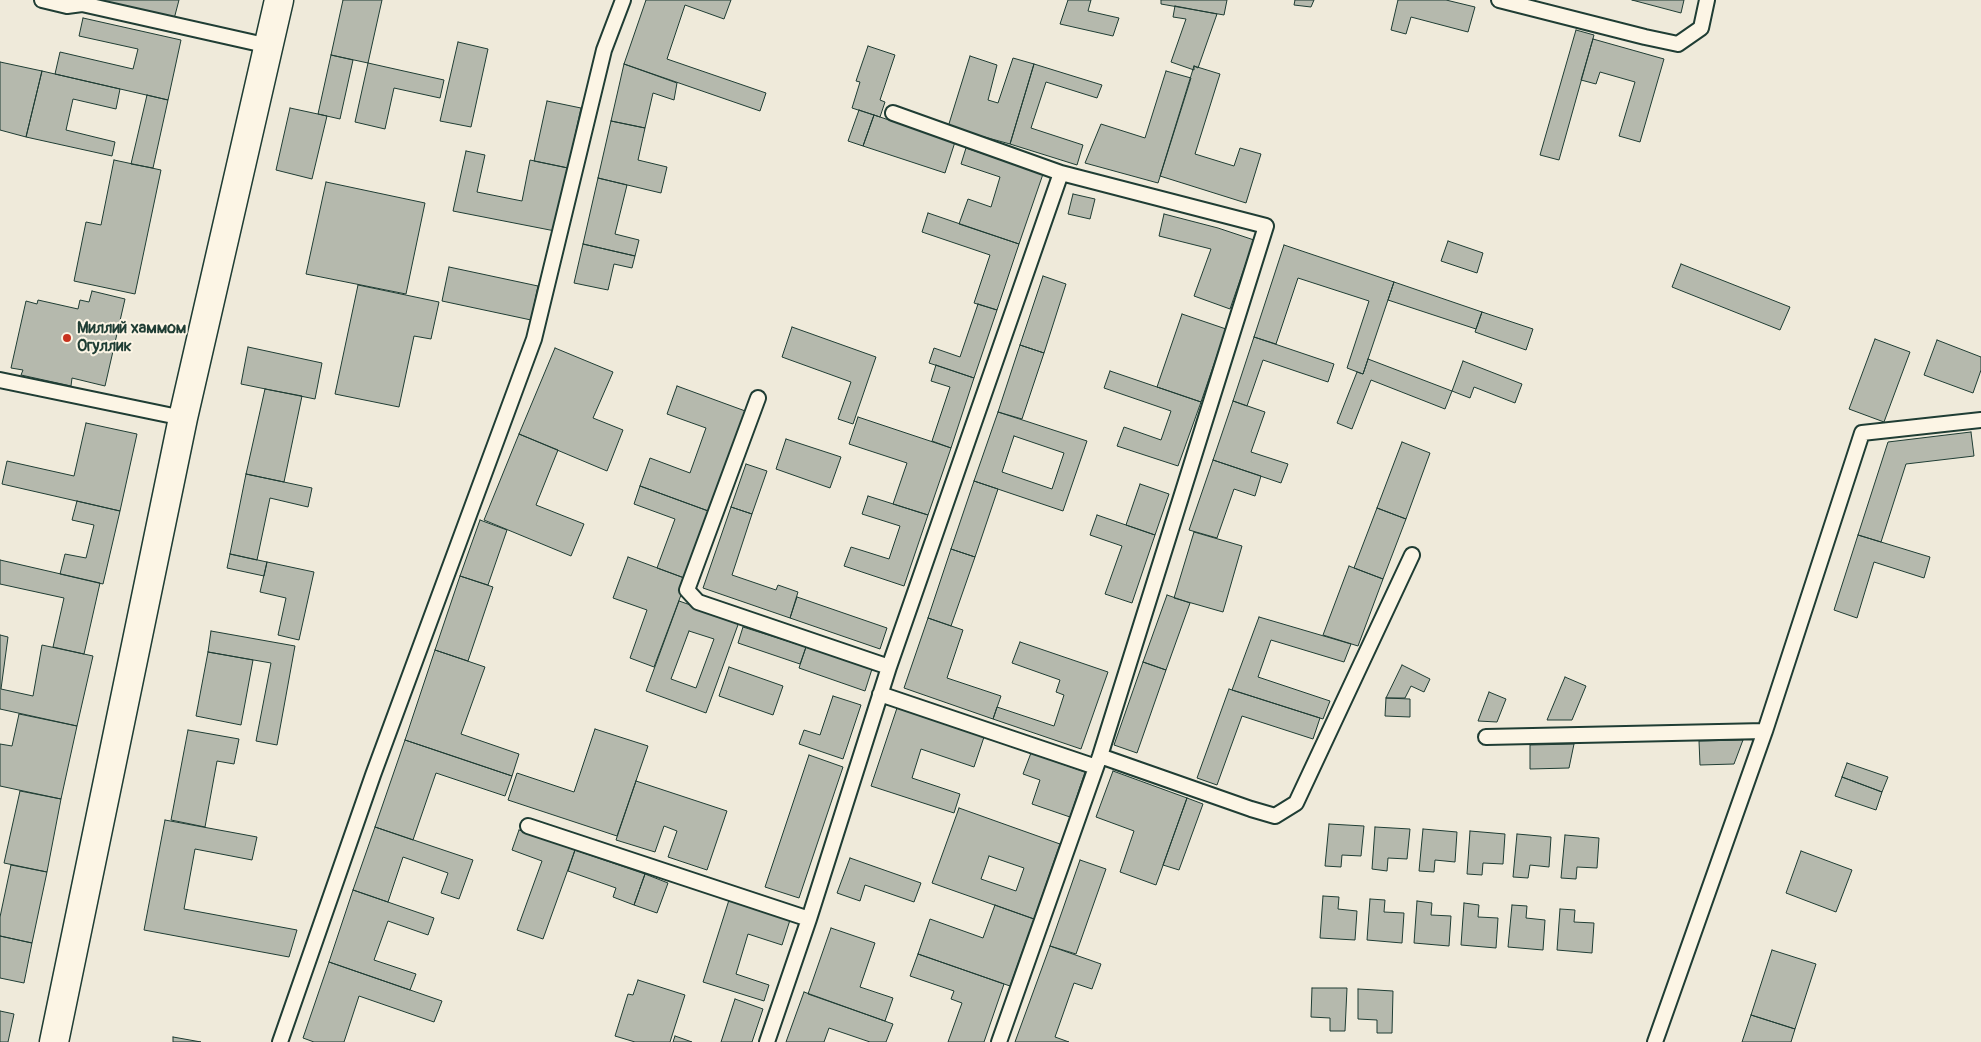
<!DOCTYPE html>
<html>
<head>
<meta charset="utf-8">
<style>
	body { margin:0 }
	canvas { display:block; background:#efeada }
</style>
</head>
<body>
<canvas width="1981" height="1042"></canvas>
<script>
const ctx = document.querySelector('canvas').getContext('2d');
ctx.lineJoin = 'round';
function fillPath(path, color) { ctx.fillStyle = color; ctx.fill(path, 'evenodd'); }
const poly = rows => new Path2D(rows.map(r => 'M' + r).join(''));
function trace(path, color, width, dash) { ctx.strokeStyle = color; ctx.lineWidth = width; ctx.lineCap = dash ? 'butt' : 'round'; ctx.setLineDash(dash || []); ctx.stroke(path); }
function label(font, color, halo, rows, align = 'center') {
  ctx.font = font + ' Pangolin,sans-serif'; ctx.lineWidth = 4; ctx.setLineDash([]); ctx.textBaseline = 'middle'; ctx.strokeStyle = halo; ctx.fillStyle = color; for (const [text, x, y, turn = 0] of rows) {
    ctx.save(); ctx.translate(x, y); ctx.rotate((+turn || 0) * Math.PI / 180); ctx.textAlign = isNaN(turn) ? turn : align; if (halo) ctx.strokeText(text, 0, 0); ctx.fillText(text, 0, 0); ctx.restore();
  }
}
const building = poly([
	[86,0,179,0,174,19,86,0],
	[343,0,382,0,368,63,331,55,343,0],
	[646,0,731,0,724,19,685,5,667,59,766,93,760,111,624,64,646,0],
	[1068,0,1091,0,1088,11,1119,18,1113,36,1060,24,1068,0],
	[1161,0,1227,0,1224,15,1161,4,1161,0],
	[1295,0,1314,0,1311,7,1294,5,1295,0],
	[1398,0,1446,0,1475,7,1468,32,1411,17,1406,34,1391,30,1398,0],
	[1632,0,1684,0,1681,13,1632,0],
	[1175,6,1217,14,1198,68,1194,66,1194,70,1171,62,1186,19,1173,17,1175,6],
	[83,18,181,40,168,100,55,74,60,52,133,69,138,49,79,36,83,18],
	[1576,30,1594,35,1559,160,1540,155,1576,30],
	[1593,39,1664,59,1640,142,1619,136,1635,82,1600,72,1596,84,1581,80,1593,39],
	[458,42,488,49,471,127,440,121,458,42],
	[868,46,895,55,880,100,885,102,880,117,852,108,860,82,856,81,868,46],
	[331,55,353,60,340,119,318,114,331,55],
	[970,56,997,65,988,100,998,103,1013,58,1034,64,1010,144,948,127,970,56],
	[0,62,42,71,26,137,0,130,0,62],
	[368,63,444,80,440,98,394,88,385,129,355,122,368,63],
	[624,64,677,83,674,100,653,93,645,128,611,121,624,64],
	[1034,64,1102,85,1097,98,1046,82,1031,128,1083,145,1077,165,1010,144,1034,64],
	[1194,66,1220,74,1195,154,1234,166,1240,148,1261,154,1246,203,1160,176,1194,66],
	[42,71,120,89,116,109,73,99,66,130,115,142,112,156,26,137,42,71],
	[1166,71,1191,78,1158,183,1085,163,1101,124,1145,138,1166,71],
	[147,95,168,100,153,168,131,164,147,95],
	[547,101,581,108,568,168,534,161,547,101],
	[290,108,327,116,312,179,276,170,290,108],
	[859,110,874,115,863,146,848,141,859,110],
	[874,115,955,142,945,173,863,146,874,115],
	[611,121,645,128,638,160,667,167,661,193,598,178,611,121],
	[966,148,1043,174,1019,244,959,224,968,199,991,207,1000,177,961,164,966,148],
	[466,151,485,155,477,192,522,201,530,160,568,168,555,231,453,211,466,151],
	[114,160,161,170,135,294,74,281,86,222,101,225,114,160],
	[598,178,627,185,615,234,639,240,635,256,583,244,598,178],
	[326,182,425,203,406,294,306,274,326,182],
	[1073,194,1095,199,1090,219,1068,214,1073,194],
	[928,213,1019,244,997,310,974,303,990,255,922,232,928,213],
	[1164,214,1218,228,1254,240,1230,309,1194,296,1211,249,1159,236,1164,214],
	[1448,241,1483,253,1477,273,1441,261,1448,241],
	[583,244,635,256,632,268,614,264,608,290,574,283,583,244],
	[1284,245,1394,282,1363,374,1347,368,1369,301,1298,278,1276,344,1254,337,1284,245],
	[1681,264,1790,307,1780,330,1672,287,1681,264],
	[449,267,538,286,531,320,442,301,449,267],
	[1043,276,1066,284,1044,353,1020,345,1043,276],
	[1394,282,1482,312,1476,329,1388,300,1394,282],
	[358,285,439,302,431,339,414,336,399,407,335,394,358,285],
	[92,291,125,299,105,386,72,378,71,386,21,375,23,370,11,368,26,301,37,304,38,300,78,309,80,300,89,302,92,291],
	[978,304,997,310,974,378,929,363,934,348,960,357,978,304],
	[1482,312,1533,329,1526,350,1475,332,1482,312],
	[1182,314,1226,329,1201,402,1157,387,1182,314],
	[792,327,876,357,853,424,838,419,851,382,782,357,792,327],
	[1254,337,1334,364,1328,382,1263,360,1247,406,1233,401,1254,337],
	[1875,339,1910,352,1884,422,1849,409,1875,339],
	[1937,340,1981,357,1981,370,1973,393,1924,375,1937,340],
	[1020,345,1044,353,1022,419,998,412,1020,345],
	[248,347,322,363,315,399,241,384,248,347],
	[555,348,613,372,593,418,623,430,607,471,519,434,555,348],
	[1368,359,1452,391,1445,409,1371,380,1352,429,1337,423,1357,372,1363,374,1368,359],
	[1463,361,1522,384,1515,403,1474,387,1470,398,1452,391,1463,361],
	[936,365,974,378,951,448,932,441,950,387,931,381,936,365],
	[1110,371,1201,402,1178,466,1117,446,1124,427,1161,440,1171,411,1104,388,1110,371],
	[677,386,748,412,711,512,640,486,650,458,690,473,706,428,667,414,677,386],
	[265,389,302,396,284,482,246,474,265,389],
	[1233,401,1265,412,1251,452,1288,464,1281,483,1213,460,1233,401],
	[998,412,1087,441,1063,511,974,481,998,412],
	[1014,436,1064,453,1052,489,1002,472,1014,436],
	[858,417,951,448,928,515,893,504,907,463,849,444,858,417],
	[86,423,137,434,120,511,2,484,7,461,74,476,86,423],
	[1971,432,1974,456,1906,464,1881,542,1858,535,1888,442,1971,432],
	[519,434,558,450,536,505,584,524,571,556,484,520,519,434],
	[786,439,841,457,830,488,776,469,786,439],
	[1402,442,1430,453,1406,519,1377,508,1402,442],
	[1213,460,1261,476,1255,496,1234,489,1217,538,1189,530,1213,460],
	[746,464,767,471,752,514,731,507,746,464],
	[246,474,312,488,308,507,270,498,257,560,230,554,246,474],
	[974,481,998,489,975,557,951,549,974,481],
	[1140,484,1169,494,1155,535,1126,525,1140,484],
	[640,486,711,512,687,579,657,568,675,519,634,504,640,486],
	[868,496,928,515,904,586,844,566,851,547,889,559,900,526,862,514,868,496],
	[77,501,120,511,103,584,60,574,65,554,86,558,94,525,72,520,77,501],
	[731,507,752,514,732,575,776,590,778,585,798,592,790,618,703,588,731,507],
	[1377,508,1406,519,1383,579,1354,568,1377,508],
	[1097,515,1155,535,1132,603,1105,594,1122,546,1090,535,1097,515],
	[480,520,507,530,488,585,460,576,480,520],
	[1194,532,1242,546,1223,612,1174,598,1194,532],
	[1858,535,1930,557,1924,578,1874,562,1857,618,1834,610,1858,535],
	[951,549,975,557,951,626,928,618,951,549],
	[230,554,267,562,264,576,227,568,230,554],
	[628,557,687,579,654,667,630,658,647,610,613,598,628,557],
	[0,560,100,583,84,654,53,647,64,598,0,584,0,560],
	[267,562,314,572,299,640,278,635,286,598,260,592,267,562],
	[1349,566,1383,579,1358,646,1323,635,1349,566],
	[460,576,493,587,468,661,435,650,460,576],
	[1167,595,1190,603,1166,670,1143,662,1167,595],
	[797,597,887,628,880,649,790,618,797,597],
	[679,601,739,622,706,713,646,691,679,601],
	[689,631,714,639,696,688,671,679,689,631],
	[1259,617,1351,644,1344,662,1271,640,1258,677,1330,701,1323,719,1232,690,1259,617],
	[928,618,963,630,947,678,1001,696,993,719,904,688,928,618],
	[743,627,806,647,800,664,738,643,743,627],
	[211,631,295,646,277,745,256,741,271,663,208,652,211,631],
	[0,635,8,637,1,689,33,696,42,645,93,656,77,726,0,709,0,635],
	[1020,642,1108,672,1081,749,993,719,997,707,1054,726,1064,695,1056,692,1060,680,1012,663,1020,642],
	[806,647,872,669,865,691,799,668,806,647],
	[435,650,485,667,461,734,519,754,512,776,405,740,435,650],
	[208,652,253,660,241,725,196,716,208,652],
	[1143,662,1166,670,1137,753,1114,745,1143,662],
	[1402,665,1430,679,1424,692,1411,686,1405,698,1386,698,1402,665],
	[729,667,783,686,773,715,719,696,729,667],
	[1565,677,1586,686,1572,720,1547,720,1565,677],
	[1229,689,1320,718,1313,739,1242,716,1217,785,1197,778,1229,689],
	[1489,692,1506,699,1497,722,1478,721,1489,692],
	[833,696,861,705,843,759,799,744,804,730,820,735,833,696],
	[1386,698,1410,699,1410,717,1385,716,1386,698],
	[897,708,984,737,974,767,921,749,912,778,960,794,954,813,871,786,897,708],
	[19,714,77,726,61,799,0,786,0,744,12,746,19,714],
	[595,729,648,746,617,836,508,800,517,773,574,792,595,729],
	[188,730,239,739,234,764,217,761,205,827,171,820,188,730],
	[405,740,512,776,505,796,436,773,413,840,375,827,405,740],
	[1743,740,1734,764,1700,765,1699,741,1743,740],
	[1574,744,1569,768,1530,769,1530,745,1574,744],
	[1031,753,1085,772,1070,817,1032,804,1040,780,1023,774,1031,753],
	[809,755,843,767,799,898,765,887,809,755],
	[1847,763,1888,777,1882,792,1842,777,1847,763],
	[1113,771,1187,798,1156,885,1120,872,1134,831,1096,817,1113,771],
	[1842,777,1882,792,1876,810,1835,796,1842,777],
	[636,781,727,811,707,870,668,857,677,831,664,826,655,852,616,840,636,781],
	[20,791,61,799,47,872,4,863,20,791],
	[1187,798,1203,804,1179,870,1163,865,1187,798],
	[959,808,1060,844,1034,919,932,883,959,808],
	[989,856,1024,868,1016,891,981,879,989,856],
	[165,820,257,837,252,860,195,849,184,909,297,930,289,957,144,930,165,820],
	[1329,824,1364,826,1361,856,1342,855,1341,867,1325,866,1329,824],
	[375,827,473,860,459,899,441,893,448,873,403,857,388,902,353,890,375,827],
	[1375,827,1410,829,1407,859,1388,858,1387,871,1372,869,1375,827],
	[1423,829,1457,832,1455,862,1435,860,1434,872,1419,871,1423,829],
	[519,830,575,850,543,939,517,930,542,861,512,850,519,830],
	[1470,831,1505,834,1503,864,1483,863,1482,875,1467,874,1470,831],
	[1517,834,1551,837,1549,867,1530,865,1528,878,1513,877,1517,834],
	[1565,835,1599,838,1597,868,1577,867,1576,879,1561,878,1565,835],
	[575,850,645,874,634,905,613,897,616,888,568,871,575,850],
	[1801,851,1852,870,1836,912,1786,893,1801,851],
	[850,858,921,883,914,902,865,885,860,901,837,893,850,858],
	[1080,860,1106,869,1076,954,1050,946,1080,860],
	[11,865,47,872,32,943,0,936,0,917,11,865],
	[645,874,668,883,657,913,634,905,645,874],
	[353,890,434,918,428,935,388,921,374,960,416,974,410,990,329,962,353,890],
	[1323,896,1339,897,1338,909,1357,911,1355,940,1320,938,1323,896],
	[1370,899,1385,900,1384,912,1404,913,1402,943,1367,940,1370,899],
	[729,900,790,920,782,945,748,934,736,974,769,985,764,1001,703,982,729,900],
	[1417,901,1432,903,1431,915,1451,916,1449,946,1414,943,1417,901],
	[1464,903,1479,905,1478,917,1498,918,1496,948,1461,945,1464,903],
	[995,905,1034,919,1010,986,918,954,930,919,983,938,995,905],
	[1512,905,1527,906,1526,918,1545,920,1543,950,1508,947,1512,905],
	[1560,909,1575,910,1574,922,1594,923,1592,953,1557,950,1560,909],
	[831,928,875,943,860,987,893,998,885,1021,808,994,831,928],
	[0,936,32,943,24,983,0,978,0,936],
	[1050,946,1101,964,1092,989,1074,983,1055,1037,1069,1042,1015,1042,1050,946],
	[1772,950,1816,964,1795,1029,1751,1015,1772,950],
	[918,954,1004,984,984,1042,948,1042,962,1003,951,999,954,991,910,976,918,954],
	[329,962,442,1001,434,1022,359,996,344,1042,314,1042,303,1038,329,962],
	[638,980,685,995,670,1042,635,1042,615,1036,628,994,633,995,638,980],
	[1312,988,1347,988,1345,1031,1330,1031,1330,1018,1311,1017,1312,988],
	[1358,989,1393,991,1392,1033,1377,1033,1377,1020,1358,1019,1358,989],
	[804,992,893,1024,886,1042,870,1042,829,1028,824,1042,786,1042,804,992],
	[735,999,763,1009,752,1042,721,1042,735,999],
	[0,1011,14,1014,8,1042,0,1042,0,1011],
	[1751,1015,1795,1029,1791,1042,1742,1042,1751,1015],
	[675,1036,692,1042,673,1042,675,1036],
	[173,1037,201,1042,173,1042,173,1037]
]);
fillPath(building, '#b5b9ad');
trace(building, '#1f3d34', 1);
const service = poly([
	[42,0,67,6,82,4,269,46],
	[1499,0,1645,37,1678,44,1701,28,1707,0],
	[893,113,1061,173],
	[0,380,183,418],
	[758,398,687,590,698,602,889,667],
	[880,694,1096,767],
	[1486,737,1765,731],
	[1100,756,1251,809,1275,816,1296,803,1412,555],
	[528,826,809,919],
	[280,1042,373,775,534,339,604,50,623,0],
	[767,1042,809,919,889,667,1061,173,1266,226,1100,756,999,1042],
	[1655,1042,1765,731,1862,433,1981,420]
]);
const secondary = poly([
	[54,1042,183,418,279,0]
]);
trace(service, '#1f3d34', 18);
trace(secondary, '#1f3d34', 31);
trace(service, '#fcf5e5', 14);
trace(secondary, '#fcf5e5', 28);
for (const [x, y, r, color] of [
	[67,338,5,"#c8321e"]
]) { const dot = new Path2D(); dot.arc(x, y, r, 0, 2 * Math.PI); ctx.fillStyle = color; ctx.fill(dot); trace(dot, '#fcf5e5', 2); }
label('bold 16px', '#1f3d34', '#fcf5e5', [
	["Миллий хаммом",77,329],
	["Огуллик",77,347]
], 'left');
</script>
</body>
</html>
